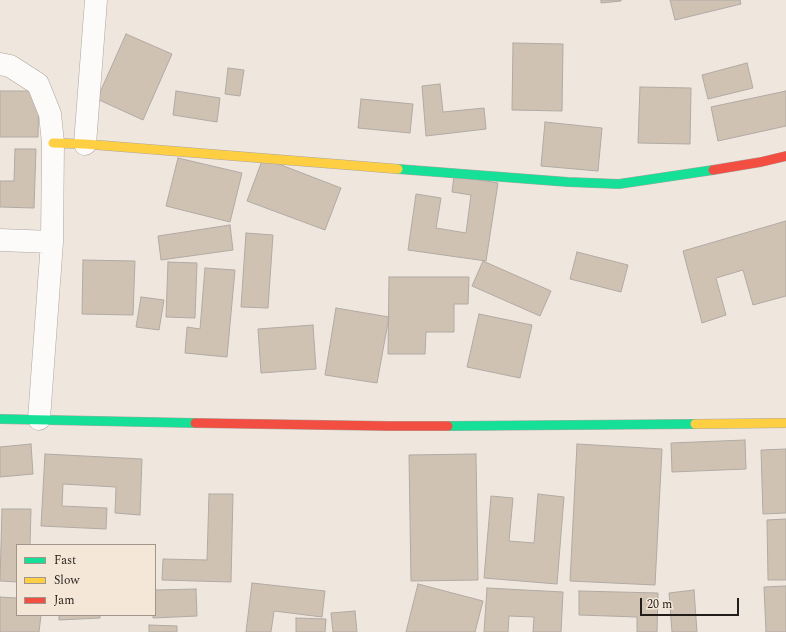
<!DOCTYPE html>
<html>
<head>
<meta charset="utf-8">
<style>
	body { margin:0 }
	#map { position:relative; width:786px; height:632px; overflow:hidden; background:#efe7de; font-family:Spectral,serif }
	canvas { display:block }
	.legend { position:absolute; left:16px; top:544px; width:140px; height:72px; box-sizing:border-box; background:#f5e7d8; border:1px solid #a1968b; margin:0; padding:5px 7px; list-style:none; font-size:12px; color:#221d18 }
	.legend li { display:flex; align-items:center; gap:8px; height:20px }
	.legend b { width:20px; border:1px solid #a1968b }
	.scale { position:absolute; left:640px; top:598px; width:99px; height:18px; box-sizing:border-box; border:2px solid #221d18; border-top:0; padding-left:5px; font-size:12px; line-height:14px; white-space:nowrap; color:#221d18; -webkit-text-stroke:3px #f5e7d8; paint-order:stroke }
</style>
</head>
<body>
<div id="map">
<canvas width="786" height="632"></canvas>
<ul class="legend">
<li><b style="height:5px;background:#16e098"></b>Fast</li>
<li><b style="height:5px;background:#ffcf43"></b>Slow</li>
<li><b style="height:5px;background:#f24e42"></b>Jam</li>
</ul>
<div class="scale">20 m</div>
</div>
<script>
const ctx = document.querySelector('canvas').getContext('2d');
ctx.lineJoin = 'round';
function fillPath(path, color) { ctx.fillStyle = color; ctx.fill(path, 'evenodd'); }
const poly = rows => new Path2D(rows.map(r => 'M' + r).join(''));
function trace(path, color, width, dash) { ctx.strokeStyle = color; ctx.lineWidth = width; ctx.lineCap = dash ? 'butt' : 'round'; ctx.setLineDash(dash || []); ctx.stroke(path); }
const building = poly([
	[601,0,621,0,621,1,601,3,601,0],
	[670,0,740,0,741,4,675,20,670,0],
	[126,34,172,54,143,120,97,99,126,34],
	[513,43,563,44,562,111,512,110,513,43],
	[747,63,753,88,708,99,702,75,747,63],
	[228,68,244,70,240,96,225,94,228,68],
	[440,84,443,112,484,108,486,129,426,136,422,86,440,84],
	[640,87,691,88,690,144,638,143,640,87],
	[0,91,39,91,38,137,0,137,0,91],
	[176,91,220,98,217,122,173,115,176,91],
	[786,91,786,126,718,141,711,107,786,91],
	[361,99,413,104,410,133,358,128,361,99],
	[545,122,602,128,598,171,541,166,545,122],
	[15,149,36,149,34,208,0,207,0,181,14,181,15,149],
	[178,158,242,173,230,222,166,206,178,158],
	[263,158,341,188,325,230,247,201,263,158],
	[454,176,498,183,486,261,408,250,416,194,441,198,436,228,466,233,471,195,452,192,454,176],
	[786,221,786,296,753,305,743,270,716,278,726,315,702,323,683,251,786,221],
	[230,225,233,250,161,260,158,236,230,225],
	[246,233,273,235,268,308,241,307,246,233],
	[577,252,628,265,621,292,570,279,577,252],
	[83,260,135,261,133,315,82,314,83,260],
	[483,261,551,291,540,316,472,286,483,261],
	[168,262,197,263,195,318,166,317,168,262],
	[205,268,235,270,227,357,185,353,187,327,200,329,205,268],
	[389,277,469,277,468,304,454,304,454,332,426,332,425,354,388,354,389,277],
	[141,297,164,300,159,330,136,327,141,297],
	[336,308,389,317,377,383,325,375,336,308],
	[479,314,532,325,520,378,467,367,479,314],
	[313,325,316,369,261,373,258,329,313,325],
	[745,440,746,469,672,472,671,443,745,440],
	[31,444,33,474,0,477,0,447,31,444],
	[577,444,662,449,655,585,570,581,577,444],
	[786,449,786,513,763,514,761,450,786,449],
	[45,454,142,459,140,515,115,513,116,487,63,484,62,506,107,508,106,529,41,526,45,454],
	[476,454,478,580,411,581,409,455,476,454],
	[209,494,233,494,231,582,162,580,163,559,207,560,209,494],
	[538,494,564,497,557,584,484,578,491,496,513,498,509,541,534,543,538,494],
	[2,509,31,509,30,545,17,545,17,582,0,581,2,509],
	[786,519,786,580,768,580,767,520,786,519],
	[252,583,325,591,322,617,274,611,271,632,246,632,252,583],
	[418,584,483,601,475,632,406,632,418,584],
	[786,586,786,632,766,632,764,587,786,586],
	[487,588,563,592,561,632,533,632,534,617,509,616,508,632,484,632,487,588],
	[196,589,197,616,153,618,153,615,155,615,155,590,196,589],
	[694,590,697,632,672,632,669,593,694,590],
	[579,591,658,593,657,632,637,632,637,617,579,615,579,591],
	[0,597,17,598,17,615,41,615,39,632,0,632,0,597],
	[355,611,357,632,333,632,331,613,355,611],
	[59,615,100,615,100,618,59,620,59,615],
	[296,618,326,619,325,632,296,632,296,618],
	[149,625,177,626,177,632,149,632,149,625]
]);
fillPath(building, '#cfc2b3');
trace(building, '#b1aaa4', 1);
const street = poly([
	[0,64,10,66,38,84,50,114,53,143,52,242,39,419],
	[85,144,96,0],
	[0,240,52,242]
]);
const fast = poly([
	[398,169,568,182,619,184,713,170],
	[0,419,195,423],
	[448,426,695,424]
]);
const slow = poly([
	[53,143,85,144,398,169],
	[695,424,786,423]
]);
const jam = poly([
	[713,170,761,162,786,156],
	[195,423,389,426,448,426]
]);
trace(street, '#aca69f', 23);
trace(fast, '#aca69f', 10);
trace(slow, '#aca69f', 10);
trace(jam, '#aca69f', 10);
trace(street, '#fdfbfa', 22);
trace(fast, '#16e098', 9);
trace(slow, '#ffcf43', 9);
trace(jam, '#f24e42', 9);
</script>
</body>
</html>
